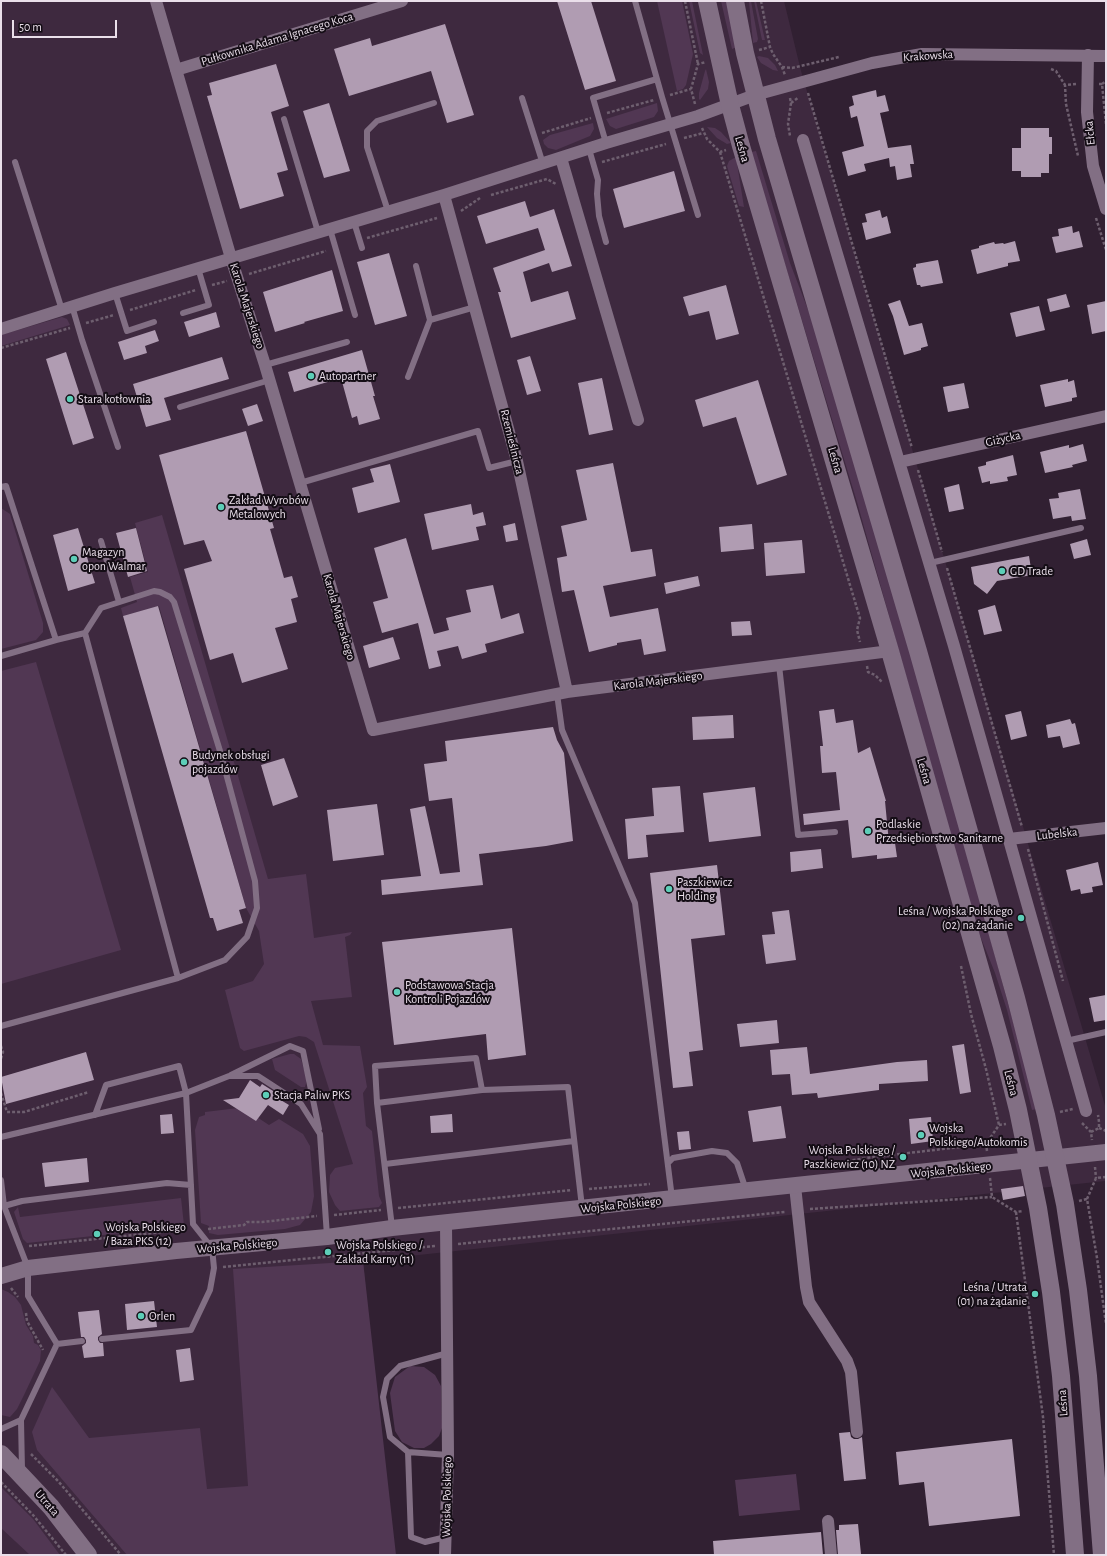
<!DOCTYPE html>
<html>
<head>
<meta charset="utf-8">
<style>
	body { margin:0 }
	#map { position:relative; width:1107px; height:1556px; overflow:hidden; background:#312032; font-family:"Alegreya Sans",sans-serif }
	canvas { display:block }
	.frame { position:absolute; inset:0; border:2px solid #eadfea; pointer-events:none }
	.scale { position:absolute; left:12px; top:20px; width:105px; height:18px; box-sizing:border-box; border:2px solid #eadfea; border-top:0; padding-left:5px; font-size:12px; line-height:14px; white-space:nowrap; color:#eadfea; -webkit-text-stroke:3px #140d15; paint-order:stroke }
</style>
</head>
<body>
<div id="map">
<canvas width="1107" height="1556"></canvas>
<div class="frame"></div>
<div class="scale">50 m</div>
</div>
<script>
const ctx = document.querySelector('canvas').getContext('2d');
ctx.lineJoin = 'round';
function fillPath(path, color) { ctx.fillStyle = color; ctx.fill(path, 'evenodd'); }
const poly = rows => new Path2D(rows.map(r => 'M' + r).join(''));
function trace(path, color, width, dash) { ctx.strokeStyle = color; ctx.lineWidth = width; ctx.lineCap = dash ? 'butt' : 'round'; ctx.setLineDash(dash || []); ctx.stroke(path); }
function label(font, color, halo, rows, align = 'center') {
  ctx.font = font + ' "Alegreya Sans",sans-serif'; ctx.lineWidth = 4; ctx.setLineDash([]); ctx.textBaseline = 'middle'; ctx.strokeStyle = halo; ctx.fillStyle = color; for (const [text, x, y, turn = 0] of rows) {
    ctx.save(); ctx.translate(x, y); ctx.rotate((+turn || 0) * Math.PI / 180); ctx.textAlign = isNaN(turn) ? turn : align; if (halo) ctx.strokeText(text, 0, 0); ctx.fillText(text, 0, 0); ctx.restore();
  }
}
fillPath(poly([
	[1,1,784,1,801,71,1106,1109,1106,1172,1105,1181,363,1261,393,1555,1,1555]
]), '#3e293f');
fillPath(poly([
	[657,1,682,1,693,54,686,85,683,89,677,91],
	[689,1,692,1,703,55,700,53],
	[721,1,727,1,737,47,732,49],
	[751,1,758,39,757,42,753,43,749,2],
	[754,1,756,1,765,40,762,40],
	[759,56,768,58,775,65,778,71,773,70,761,63,757,57],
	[706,69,709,82,708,89,700,100,699,99,699,93,705,71],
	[657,103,658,111,654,117,616,129,610,126,606,119],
	[593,123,594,129,590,136,556,150,548,148,544,144,543,140,550,135],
	[707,127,715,128,721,132,731,143,727,144,717,138],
	[756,151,790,263,812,320,909,642,1037,1109,1032,1110,1007,1010,995,973,977,928,857,502,751,152],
	[736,157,744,207,739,206,727,166,729,161],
	[62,317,67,319,70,325,1,346,1,335],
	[1,508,10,514,43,623,43,632,36,640,1,649],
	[162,515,268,879,306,874,314,938,352,932,350,935,345,937,352,997,311,1001,323,1045,360,1046,367,1087,363,1093,366,1126,372,1131,379,1196,382,1203,379,1207,340,1211,335,1205,329,1192,330,1175,335,1168,353,1164,314,1042,306,1037,299,1036,244,1051,240,1048,225,990,253,981,264,964,259,931,246,908,159,606,123,616,121,608,137,602,130,577,148,572,135,523],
	[36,662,121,950,1,984,1,671],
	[290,1054,294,1054,301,1059,307,1080,305,1087,301,1087,275,1070,272,1059],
	[240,1106,269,1125,279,1119,303,1134,310,1146,314,1196,311,1212,300,1225,285,1229,218,1235,209,1233,209,1226,201,1223,195,1130,199,1117,205,1115,205,1112,238,1108],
	[181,1198,184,1225,169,1228,27,1243,23,1239,14,1212,18,1207,20,1217],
	[363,1261,396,1555,127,1555,37,1450,32,1432,52,1387,89,1438,200,1428,207,1489,248,1486,233,1269],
	[1,1289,8,1292,15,1297,21,1305,26,1325,33,1336,34,1343,38,1345,41,1350,40,1361,24,1395,17,1409,10,1417,1,1415],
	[410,1366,424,1367,435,1375,441,1386,442,1428,439,1436,431,1444,424,1448,414,1448,402,1442,395,1431,390,1393,395,1377],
	[796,1474,800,1510,739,1516,735,1480],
	[1,1487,33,1519,60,1555,30,1555,1,1528]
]), '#513753');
fillPath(poly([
	[557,1,591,1,616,81,585,90],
	[445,24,474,115,447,123,431,71,349,96,334,49,370,38,372,46],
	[276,64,289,106,271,112,288,170,277,173,284,196,240,209,207,96,212,95,209,83],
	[876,90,877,97,885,95,889,111,880,113,888,148,911,145,914,164,910,164,912,177,897,180,895,166,890,167,889,158,864,164,866,171,848,176,842,152,864,146,857,116,851,118,849,107,854,105,852,96],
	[329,103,350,171,324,178,303,111],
	[1021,128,1049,128,1049,137,1052,137,1052,154,1049,154,1049,173,1041,173,1041,177,1021,177,1021,171,1012,171,1012,148,1021,148],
	[674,171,685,211,624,228,613,189],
	[525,201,530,217,554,209,572,266,552,272,549,263,523,272,531,302,568,291,576,319,511,338,498,292,501,292,493,268,545,250,538,228,486,244,477,216],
	[880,210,882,218,887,216,891,233,866,240,862,223,867,222,865,214],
	[1072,226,1073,233,1079,231,1083,247,1056,253,1052,237,1059,236,1058,229],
	[1015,241,1020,261,1008,263,1008,266,977,274,971,250,979,248,979,246,994,242,995,244,1003,243,1004,244],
	[389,253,407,316,375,325,357,262],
	[938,260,943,283,921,287,920,285,917,285,913,268,916,267,916,264],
	[332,270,343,311,304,322,305,323,275,332,263,292],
	[726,285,739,334,716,340,709,311,689,316,683,297],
	[1066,294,1070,307,1050,312,1047,299],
	[900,300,909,326,922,323,928,346,921,348,921,350,904,355,893,316,888,304],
	[1106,301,1106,331,1092,334,1087,305],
	[1039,306,1045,330,1016,337,1010,313],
	[216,312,220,327,189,337,184,322],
	[155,330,159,341,145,346,147,353,124,360,118,342],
	[362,350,375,396,373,396,380,419,359,425,357,416,352,418,341,378,294,392,288,372],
	[66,352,94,438,73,445,46,359],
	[530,356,541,391,527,395,517,360],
	[222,357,229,379,164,398,171,420,146,427,133,384],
	[602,378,613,430,589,435,578,383],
	[1068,379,1068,382,1074,380,1077,397,1072,398,1072,401,1045,407,1040,385],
	[758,380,787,475,757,485,736,417,703,427,695,400],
	[964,383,969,408,948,412,943,387],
	[257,404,263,421,248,426,242,409],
	[246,431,274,528,270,529,284,578,292,576,298,597,291,599,297,622,275,628,288,669,242,683,233,653,210,660,184,569,212,561,204,540,184,545,159,455],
	[1083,444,1087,461,1072,465,1073,467,1045,473,1040,452,1069,445,1069,448],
	[1013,455,1017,475,1007,477,1008,481,990,484,990,481,982,483,978,467,986,465,986,462],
	[613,463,631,552,652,549,656,576,603,586,610,617,658,608,666,651,644,655,641,639,617,643,617,645,589,652,574,590,562,592,557,558,567,556,561,526,587,520,576,470],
	[390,464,400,502,358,513,352,488,374,482,370,469],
	[959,484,964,509,949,512,944,488],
	[1080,489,1086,519,1072,521,1071,516,1053,519,1049,499,1059,498,1058,493],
	[471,504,473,515,483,512,486,525,476,527,479,540,432,550,424,514],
	[515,523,518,540,506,542,503,526],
	[752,524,754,549,721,552,719,527],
	[78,528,95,583,68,591,53,535],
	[136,528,147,571,128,577,116,533],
	[406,538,434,634,449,630,446,618,471,612,466,590,493,585,501,619,519,613,524,633,485,644,487,652,462,659,458,646,437,651,441,666,429,669,418,623,382,633,373,602,388,598,374,548],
	[1087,539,1091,555,1074,559,1070,544],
	[802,540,805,573,766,576,764,543],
	[1029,556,1032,575,997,581,987,594,974,584,971,567],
	[698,576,700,586,666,594,664,583],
	[995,605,1002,631,984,635,978,610],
	[158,606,246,908,239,910,243,923,217,931,213,918,210,918,123,616],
	[750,621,752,635,732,636,731,622],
	[393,637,400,659,369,668,363,646],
	[834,709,836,723,853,720,858,753,870,747,886,801,885,801,889,843,895,843,897,857,877,859,877,855,852,858,848,820,804,825,803,814,840,810,836,772,822,773,820,746,823,746,819,711],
	[1021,711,1027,736,1011,740,1005,715],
	[733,715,734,738,693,740,692,717],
	[1070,719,1072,724,1075,723,1080,744,1063,748,1060,736,1048,738,1046,725],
	[553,727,557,740,564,753,573,841,546,846,479,854,483,885,382,895,381,880,421,876,410,809,425,806,440,874,460,872,452,798,429,801,424,764,447,761,445,741],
	[284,758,298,797,273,806,261,765],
	[680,786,684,832,646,835,648,857,628,859,625,819,654,816,652,788],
	[755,787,761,836,709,842,703,793],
	[377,804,384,855,333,861,327,810],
	[821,849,823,868,791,872,790,852],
	[1098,862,1103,885,1092,887,1093,892,1081,894,1080,889,1071,891,1066,870],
	[717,865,725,935,691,939,703,1050,689,1052,693,1086,673,1088,650,873],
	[789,910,796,960,766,964,762,935,775,934,772,912],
	[512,928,526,1055,488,1060,486,1034,394,1045,382,942],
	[1106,995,1106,1020,1094,1022,1089,998],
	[777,1020,779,1043,740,1047,737,1024],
	[964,1044,971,1092,960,1094,952,1046],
	[807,1047,810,1074,897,1062,927,1060,928,1081,879,1084,879,1090,818,1098,817,1093,792,1095,790,1074,772,1075,770,1050],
	[86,1052,94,1080,6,1104,1,1077],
	[250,1080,260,1087,262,1084,281,1096,279,1099,289,1105,283,1115,268,1105,256,1121,223,1100,239,1098],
	[781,1106,786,1138,753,1142,748,1111],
	[172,1114,174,1133,161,1134,160,1115],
	[452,1114,453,1132,431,1133,430,1116],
	[931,1117,933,1141,911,1144,909,1119],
	[689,1131,691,1149,679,1150,677,1132],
	[87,1158,89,1182,45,1187,42,1163],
	[1023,1186,1025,1196,1003,1200,1001,1189],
	[154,1301,157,1327,127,1330,125,1304],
	[99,1310,102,1334,98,1337,98,1340,100,1343,103,1343,104,1356,84,1358,82,1346,86,1343,86,1340,84,1337,81,1337,78,1312],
	[190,1348,194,1380,180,1382,176,1350],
	[850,1432,851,1437,854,1439,858,1439,862,1437,866,1479,844,1481,839,1433],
	[1012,1439,1020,1516,929,1526,924,1482,899,1485,896,1452],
	[858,1524,861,1554,838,1555,836,1530,839,1530,839,1525],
	[821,1532,823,1555,714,1555,713,1541]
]), '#b09cb2');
trace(poly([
	[685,1,698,64],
	[761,1,770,47,773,54,782,67,785,75],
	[759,50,770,47],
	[782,67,792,68,839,57],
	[1051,69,1056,71,1065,85],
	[1076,84,1065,85,1066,104,1078,156],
	[1099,84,1102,84,1106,124],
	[1102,84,1106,81],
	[808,93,912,448],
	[670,95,691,89],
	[790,98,791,103,788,124,790,136],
	[791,103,799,97],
	[695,104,691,89,698,64,706,62],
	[607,113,654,100],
	[702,128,707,139,720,152,726,150],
	[542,133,591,118],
	[684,138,703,133],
	[720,152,853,595,860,618,857,630,860,642],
	[602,162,666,144],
	[491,195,547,179,556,184],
	[461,211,480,198],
	[1096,218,1106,250],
	[367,238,437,218],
	[249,274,326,251],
	[212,285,227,281],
	[130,310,196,290],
	[86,323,114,315],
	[1,348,70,328],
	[918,470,942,552],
	[947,568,1022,827],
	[867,666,868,672,875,675,882,682],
	[1028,849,1063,981],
	[961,966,971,1014,986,1069,999,1125],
	[1,1046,3,1052,1,1059],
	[1,1093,7,1112,24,1112,89,1092],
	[1060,1112,1073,1109],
	[1082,1123,1091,1132,1092,1140],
	[1099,1128,1106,1131],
	[1091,1132,1099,1128,1099,1122,1098,1115],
	[987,1151,986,1144,999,1125,1006,1124],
	[828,1165,865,1158,986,1144],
	[1095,1167,1096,1178],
	[1106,1177,1096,1178,1087,1199,1097,1258,1106,1324],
	[990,1178,992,1197,1016,1212,1023,1211],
	[589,1189,650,1184],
	[1079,1201,1087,1199],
	[398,1208,572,1190],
	[810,1209,992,1197],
	[1016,1212,1043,1417,1054,1555],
	[334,1215,381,1210],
	[208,1229,244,1225,247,1222,262,1222,317,1216],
	[458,1244,785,1212],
	[29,1246,181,1230],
	[223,1267,435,1246],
	[11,1288,18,1297],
	[26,1313,27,1321,43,1350],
	[31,1454,58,1481,121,1555],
	[1,1482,33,1515,66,1555]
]), '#6e5f6f', 2.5, [3, 2]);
trace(poly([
	[635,1,662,97,698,215],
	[522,98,543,164],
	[284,119,318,232],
	[606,143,593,98,657,79],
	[589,149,598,180,597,194,599,216,606,242],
	[15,162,62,310],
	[388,211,367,147,367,131,377,121,434,103],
	[354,222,362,248],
	[330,229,355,315],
	[416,266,430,320,475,307],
	[115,293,127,331,154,322],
	[72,306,82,340,118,447],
	[183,313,209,305,198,268],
	[265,365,347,342],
	[408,377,430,320],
	[180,407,270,380],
	[300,483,478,431,489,468,517,461],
	[1,487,6,486,56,640,85,633,178,978,1,1026],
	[101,541,119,602],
	[930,563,1081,528],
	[85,633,101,608,154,591,160,592,170,597,174,602,220,751,255,881,257,908,247,937,225,960,178,978],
	[1,656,56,640],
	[779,665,798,835,835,832],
	[557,694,562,730,635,903,672,1198],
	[1066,1041,1106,1032],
	[231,1075,290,1046,303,1051,319,1129],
	[377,1103,482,1090],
	[95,1115,106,1085,179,1066,186,1093,229,1076,258,1076,301,1104,320,1134,327,1236],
	[1,1137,186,1093,193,1224,212,1248,214,1268,210,1290,191,1330,102,1339],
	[668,1163,673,1158,712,1151,727,1153,737,1163,746,1190],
	[385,1164,574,1141],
	[1,1180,4,1206,28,1268,28,1296,57,1344],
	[1,1202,4,1206,22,1201,167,1183,191,1185],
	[392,1227,377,1103,375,1066,476,1058,482,1090,568,1087,582,1207],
	[448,1353,400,1366,387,1379,383,1397,390,1437,408,1452,448,1455],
	[21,1420,57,1344,82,1341],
	[1,1429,21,1420,22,1470],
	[408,1452,411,1537,425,1542,446,1537]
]), '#826f84', 6);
trace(poly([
	[156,1,231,258,265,365,373,730,567,692,890,651],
	[1088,55,1087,112,1093,166,1106,209],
	[176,70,402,1],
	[803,140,954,646,1086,1111],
	[561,158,638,420],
	[444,195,517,461,567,692],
	[1,329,115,293,444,195,606,143,698,116,755,95,872,63,922,54,1106,56],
	[900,462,1106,416],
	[1009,839,1106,828],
	[795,1186,806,1287,809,1302,847,1361,851,1372,857,1432],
	[828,1521,831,1555],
	[445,1555,448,1455,446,1223]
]), '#826f84', 12);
trace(poly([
	[1,1276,28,1268,176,1251,327,1237,392,1228,1106,1152]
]), '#826f84', 16);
trace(poly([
	[707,1,730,105,741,146,890,651,1002,1046,1018,1110,1038,1208,1051,1292,1061,1376,1075,1555],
	[735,1,745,53,767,139,918,651,1016,998,1046,1115,1065,1204,1078,1290,1088,1376,1102,1555],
	[1,1454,51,1507,88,1555]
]), '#826f84', 18);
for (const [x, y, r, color] of [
	[311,376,4,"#5dceb8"],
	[70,399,4,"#5dceb8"],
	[221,507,4,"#5dceb8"],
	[74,559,4,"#5dceb8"],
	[1002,571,4,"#5dceb8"],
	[184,762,4,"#5dceb8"],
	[868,831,4,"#5dceb8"],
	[669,889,4,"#5dceb8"],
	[1021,918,4,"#5dceb8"],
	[397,992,4,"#5dceb8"],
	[266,1095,4,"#5dceb8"],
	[921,1135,4,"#5dceb8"],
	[903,1157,4,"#5dceb8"],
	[97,1234,4,"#5dceb8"],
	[328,1252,4,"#5dceb8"],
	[1035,1294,4,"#5dceb8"],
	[141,1316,4,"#5dceb8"]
]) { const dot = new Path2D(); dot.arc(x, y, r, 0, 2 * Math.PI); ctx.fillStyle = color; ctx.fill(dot); trace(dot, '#140d15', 1.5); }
label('12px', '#eadfea', '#140d15', [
	["Pułkownika Adama Ignacego Koca",277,39,-17],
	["Krakowska",928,56,-4],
	["Ełcka",1090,133,-96],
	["Leśna",742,149,74],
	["Karola Majerskiego",247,306,72],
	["Giżycka",1003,439,-13],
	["Rzemieślnicza",512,442,76],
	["Leśna",835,460,74],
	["Karola Majerskiego",339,617,74],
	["Karola Majerskiego",658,681,-7],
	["Leśna",924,771,74],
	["Lubelska",1057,834,-6],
	["Leśna",1011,1083,76],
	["Wojska Polskiego",951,1170,-6],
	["Wojska Polskiego",621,1205,-6],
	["Wojska Polskiego",237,1246,-5],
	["Leśna",1063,1403,-94],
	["Wojska Polskiego",447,1497,-89],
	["Utrata",47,1503,49]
]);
label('12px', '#eadfea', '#140d15', [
	["Autopartner",319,376],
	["Stara kotłownia",78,399],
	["Zakład Wyrobów",229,500],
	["Metalowych",229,514],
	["Magazyn",82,552],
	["opon Walmar",82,566],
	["GD Trade",1010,571],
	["Budynek obsługi",192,755],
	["pojazdów",192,769],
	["Podlaskie",876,824],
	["Przedsiębiorstwo Sanitarne",876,838],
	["Paszkiewicz",677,882],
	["Holding",677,896],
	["Leśna / Wojska Polskiego",1013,911,"right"],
	["(02) na żądanie",1013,925,"right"],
	["Podstawowa Stacja",405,985],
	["Kontroli Pojazdów",405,999],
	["Stacja Paliw PKS",274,1095],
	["Wojska",929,1128],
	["Polskiego/Autokomis",929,1142],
	["Wojska Polskiego /",895,1150,"right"],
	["Paszkiewicz (10) NŻ",895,1164,"right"],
	["Wojska Polskiego",105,1227],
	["/ Baza PKS (12)",105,1241],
	["Wojska Polskiego /",336,1245],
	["Zakład Karny (11)",336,1259],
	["Leśna / Utrata",1027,1287,"right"],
	["(01) na żądanie",1027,1301,"right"],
	["Orlen",149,1316]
], 'left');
</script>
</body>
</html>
